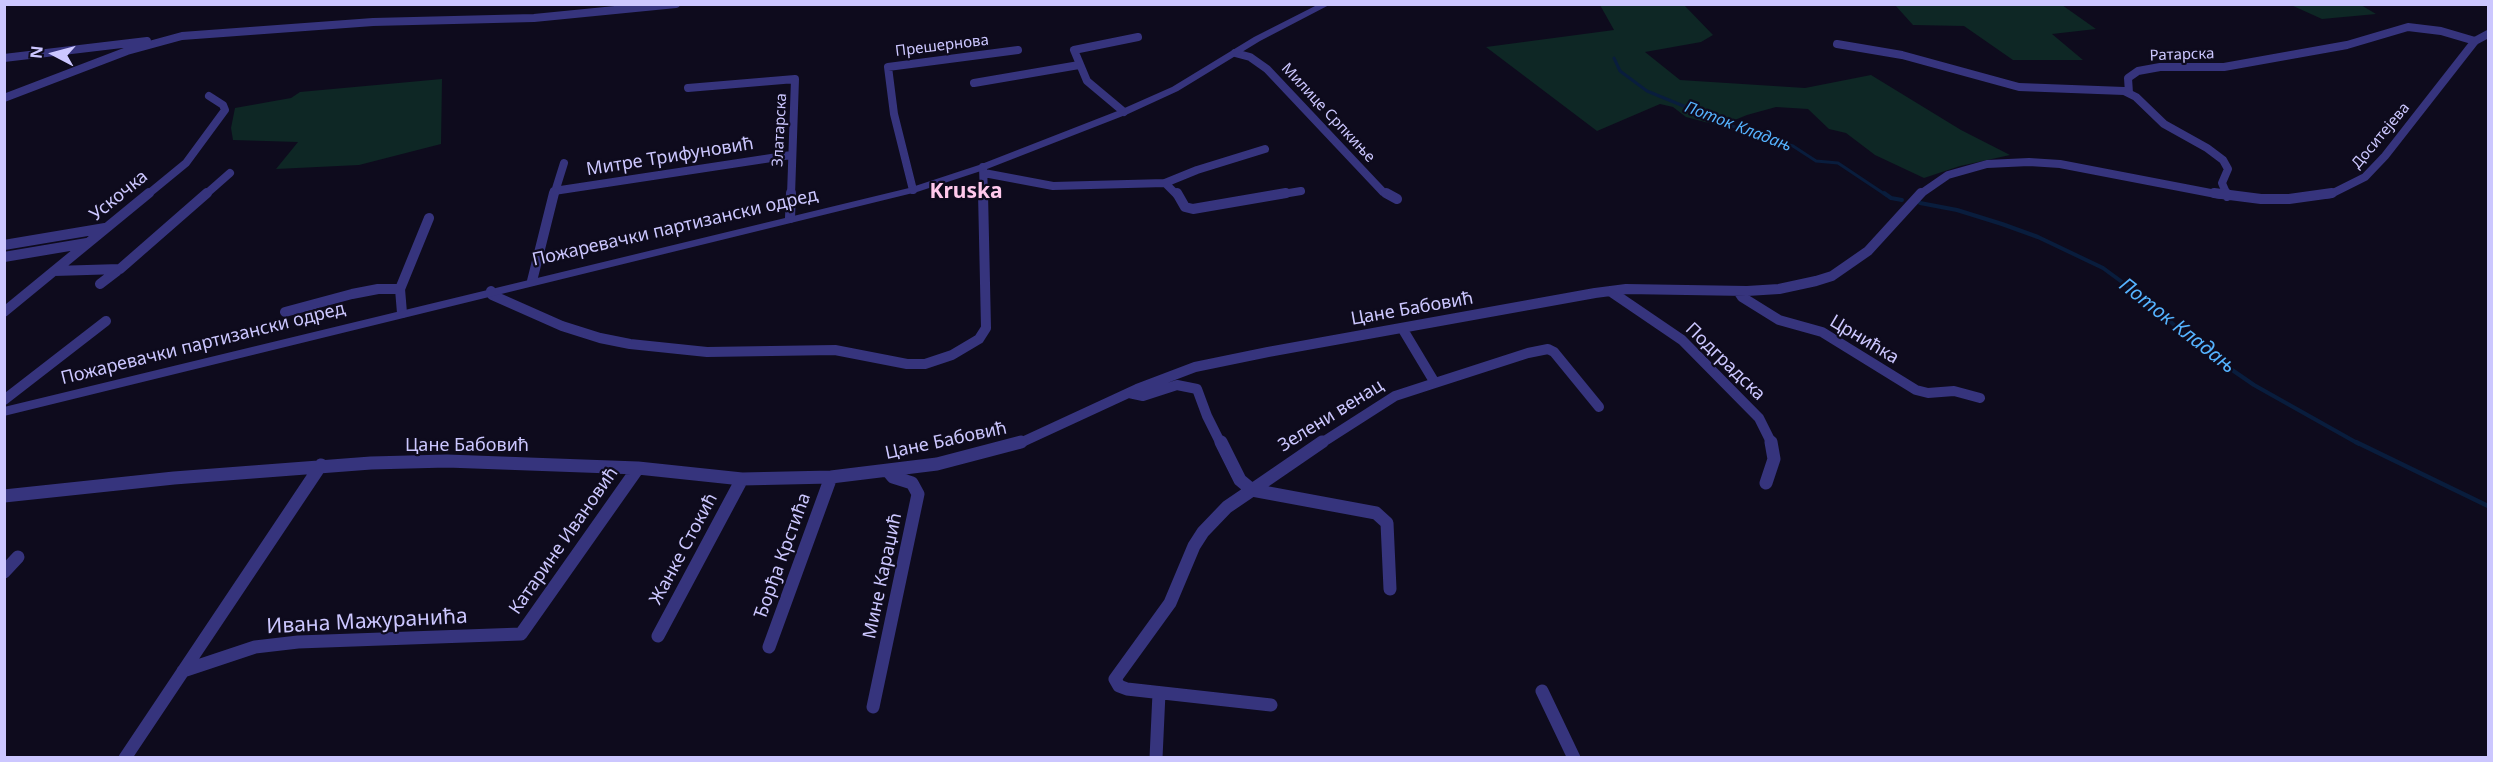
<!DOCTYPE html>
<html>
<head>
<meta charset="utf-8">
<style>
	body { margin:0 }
	#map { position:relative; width:2493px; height:762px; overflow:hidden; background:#0e0b1d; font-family:"Noto Sans",sans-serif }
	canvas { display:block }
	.frame { position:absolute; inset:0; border:6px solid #ccc7ff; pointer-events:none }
	.north { position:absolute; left:24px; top:24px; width:60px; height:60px; -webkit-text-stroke:4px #0e0b1d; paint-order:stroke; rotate:276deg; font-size:16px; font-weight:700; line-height:24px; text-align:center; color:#ccc7ff }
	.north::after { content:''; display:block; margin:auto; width:21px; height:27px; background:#ccc7ff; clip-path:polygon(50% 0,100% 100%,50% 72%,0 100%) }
</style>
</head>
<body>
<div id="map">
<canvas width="2493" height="762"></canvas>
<div class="frame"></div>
<div class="north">N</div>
</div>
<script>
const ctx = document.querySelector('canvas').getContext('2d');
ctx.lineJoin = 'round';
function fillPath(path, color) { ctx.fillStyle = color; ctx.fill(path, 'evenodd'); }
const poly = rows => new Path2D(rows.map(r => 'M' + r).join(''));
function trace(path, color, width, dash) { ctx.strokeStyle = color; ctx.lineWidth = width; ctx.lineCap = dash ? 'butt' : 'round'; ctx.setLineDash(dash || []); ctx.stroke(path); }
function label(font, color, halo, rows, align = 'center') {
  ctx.font = font + ' "Noto Sans",sans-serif'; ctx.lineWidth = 4.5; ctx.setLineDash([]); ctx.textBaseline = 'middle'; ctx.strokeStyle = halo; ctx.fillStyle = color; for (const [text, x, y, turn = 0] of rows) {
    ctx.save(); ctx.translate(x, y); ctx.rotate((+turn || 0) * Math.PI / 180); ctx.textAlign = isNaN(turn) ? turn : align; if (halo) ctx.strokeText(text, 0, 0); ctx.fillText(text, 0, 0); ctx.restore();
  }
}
fillPath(poly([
	[1600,5,1684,5,1713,35,1701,42,1645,52,1680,80,1805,88,1871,75,1961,130,2010,155,1960,166,1924,178,1875,155,1846,133,1829,129,1808,109,1776,107,1747,115,1720,126,1686,117,1673,107,1660,104,1597,131,1486,47,1614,30],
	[1895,5,2062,5,2096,29,2052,34,2083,60,2013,60,1964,26,1913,25],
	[2291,5,2361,5,2376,14,2322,19],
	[442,79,441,144,359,165,276,169,298,142,233,140,231,128,235,108,291,98,300,92]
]), '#0e2725');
trace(poly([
	[1614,58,1620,71,1647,91,1754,135,1793,146,1816,161,1838,163,1886,195]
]), '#091d3d', 3);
trace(poly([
	[1884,193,1891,198,1902,200],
	[1920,203,1957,210,2002,224,2038,237,2103,268,2152,304,2193,343,2254,385,2359,444]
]), '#091d3d', 4);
trace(poly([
	[2356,442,2488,506]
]), '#091d3d', 4.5);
trace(poly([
	[1837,44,1902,55,2019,87,2124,91,2136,97,2164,124,2207,148,2223,160,2228,169,2222,183,2227,195],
	[1235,53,1250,57,1267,69,1383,192,1389,195],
	[4,58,147,41],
	[974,83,1079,65],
	[688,88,795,79,791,195],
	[2129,93,2128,78,2138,71,2160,67,2224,67,2347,45,2408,27,2441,31,2475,41],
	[4,98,127,51,182,36,373,22,534,18,676,4],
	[1124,112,1087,81,1074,50,1138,37],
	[983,167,984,195],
	[984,173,1053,186,1165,183,1197,170,1265,149],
	[1165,183,1177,195],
	[913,190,894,114,888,67,1018,50],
	[554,191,791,155],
	[147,195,186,163,225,110,223,105,209,96],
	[205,195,230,173],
	[554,195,564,163],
	[1277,195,1301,191],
	[1919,195,1948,175,1987,164,2029,162,2060,164,2221,195],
	[2323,195,2331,194,2365,177,2385,156,2475,41,2488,34]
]), '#36347d', 8);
trace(poly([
	[1177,193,1185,207,1193,209,1286,193],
	[1386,193,1397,199],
	[2214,193,2261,199,2289,199,2332,193],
	[2226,193,2227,196],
	[790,218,791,193],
	[4,245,105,228],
	[4,257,87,243],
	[54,271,120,269,207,193],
	[532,281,554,193],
	[100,284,117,271],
	[491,291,492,295,562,326,600,338,630,344,707,352,835,350,907,364,925,364,952,355,979,339,986,328,983,193],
	[1610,291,1682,340,1759,418,1772,444],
	[1738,291,1742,297,1779,320,1822,332,1916,390,1928,393,1954,391,1980,398],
	[4,312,149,193],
	[285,312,352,294,378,289,400,289],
	[402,313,400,289,429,218],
	[1435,383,1528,353,1548,349,1554,352,1599,407],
	[1129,393,1143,396,1177,385,1197,389,1207,416,1221,444],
	[4,400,106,321],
	[1018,444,1137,389,1195,367,1268,352,1595,293,1626,289,1747,291,1779,289,1816,281,1832,276,1868,251,1921,193],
	[1320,444,1395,396,1435,383,1402,328]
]), '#36347d', 10);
trace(poly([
	[1221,442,1240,480,1252,490,1322,442],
	[1766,483,1774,459,1771,442],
	[4,496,174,478,371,463,447,461,638,468,742,479,831,477,937,464,1021,442],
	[4,572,18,557],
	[658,636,742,479],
	[769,647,831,477],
	[183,671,255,647,298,642,521,634,638,468],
	[1542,691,1574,758],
	[1271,705,1127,689,1119,686,1115,679,1170,603,1194,546,1203,532,1227,507,1252,490,1376,513,1387,523,1390,589],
	[873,707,918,494,912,483,893,477,888,471],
	[125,758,321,465],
	[1156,758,1159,693]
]), '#36347d', 13);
fillPath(poly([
	[1319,4,1331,4,1260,41,1178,91,1128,114,987,169,917,192,4,416,4,407,909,188,979,165,1120,110,1172,87,1254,37,1319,4]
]), '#36347d');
label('15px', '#ccc7ff', '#0e0b1d', [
	["Прешернова",942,46,-7],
	["Ратарска",2182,55,-2],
	["Милице Српкиње",1328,113,47],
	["Златарска",780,130,-87],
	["Доситејева",2381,136,-50]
]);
label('italic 16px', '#55b3ff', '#0e0b1d', [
	["Поток Кладањ",1738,127,21]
]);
label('18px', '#ccc7ff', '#0e0b1d', [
	["Митре Трифуновић",670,157,-9],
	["Ускочка",119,196,-39],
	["Пожаревачки партизански одред",675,228,-13],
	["Цане Бабовић",1412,309,-10],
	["Црнићка",1864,340,31],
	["Пожаревачки партизански одред",203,344,-14],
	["Подградска",1725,362,44],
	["Зелени венац",1331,416,-32],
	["Цане Бабовић",946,441,-12],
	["Цане Бабовић",467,446],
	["Катарине Ивановић",564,541,-55],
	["Жанке Стокић",684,549,-62],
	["Ђорђа Крстића",783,556,-70],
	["Мине Караџић",883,576,-78]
]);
label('italic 20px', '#55b3ff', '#0e0b1d', [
	["Поток Кладањ",2177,326,38]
]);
label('bold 21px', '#ffc9ec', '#0e0b1d', [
	["Kruska",966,192]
]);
label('21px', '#ccc7ff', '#0e0b1d', [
	["Ивана Мажуранића",367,622,-3]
]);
</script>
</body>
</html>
